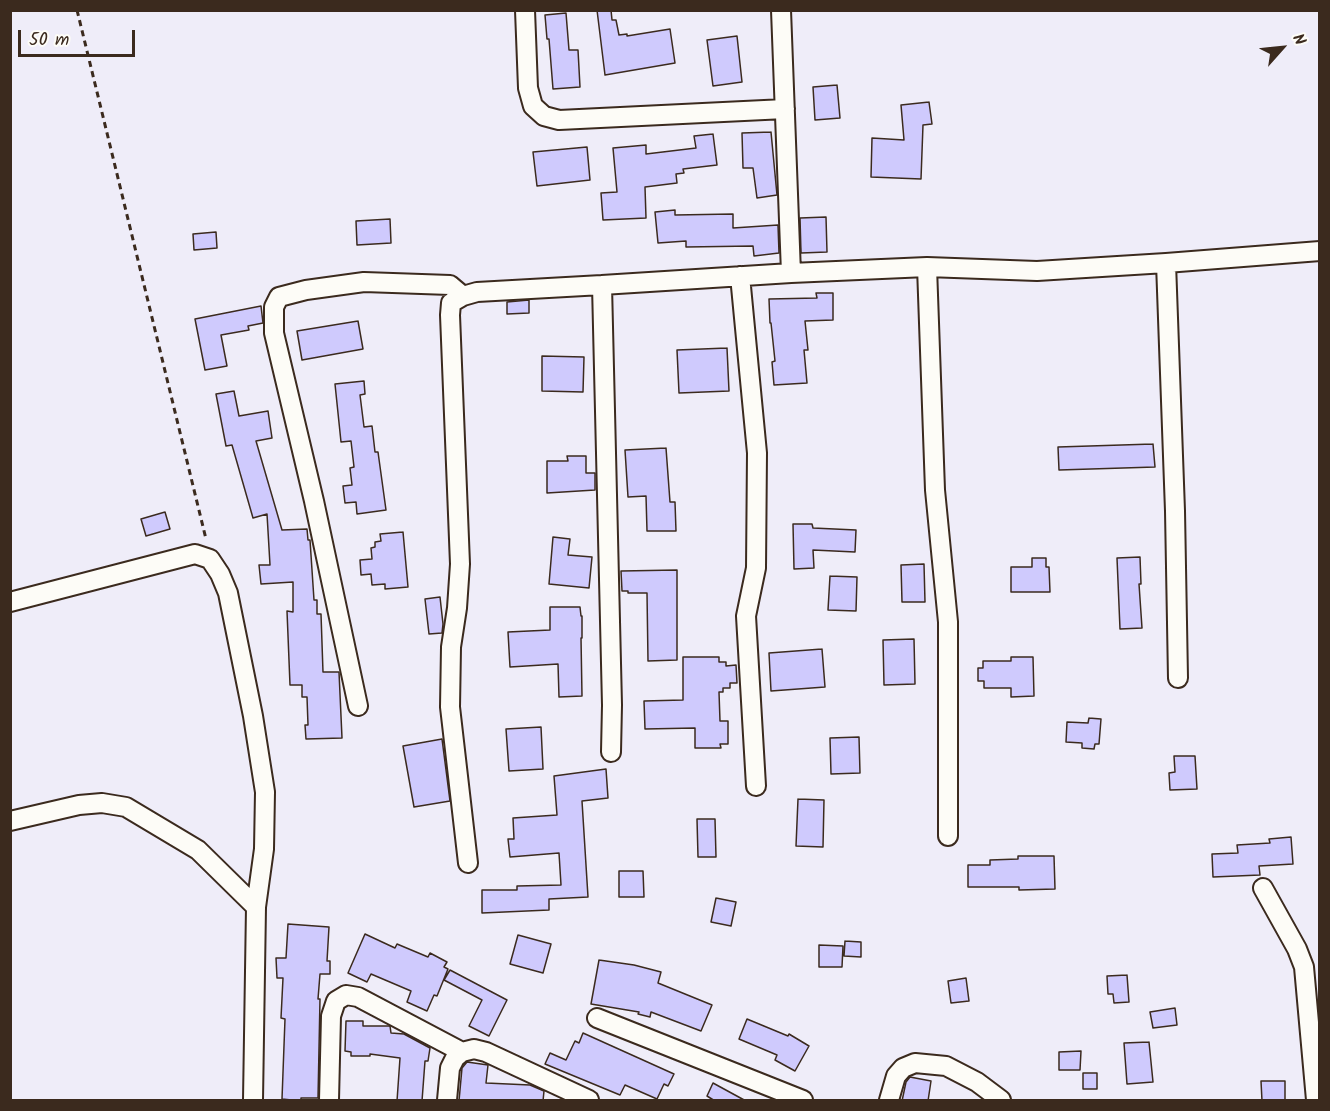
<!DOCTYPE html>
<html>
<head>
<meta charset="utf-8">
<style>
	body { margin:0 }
	#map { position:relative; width:1330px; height:1111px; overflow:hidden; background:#efedf9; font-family:Kalam,sans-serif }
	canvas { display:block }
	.frame { position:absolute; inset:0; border:12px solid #3b2a1e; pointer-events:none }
	.north { position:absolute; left:1252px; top:18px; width:60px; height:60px; -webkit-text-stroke:4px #fdfcf7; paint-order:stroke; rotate:63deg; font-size:16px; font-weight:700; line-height:24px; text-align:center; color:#3b2a1e }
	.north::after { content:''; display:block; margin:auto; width:21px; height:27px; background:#3b2a1e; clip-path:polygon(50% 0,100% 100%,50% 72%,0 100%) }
	.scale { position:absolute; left:18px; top:30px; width:117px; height:27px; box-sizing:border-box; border:3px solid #3b2a1e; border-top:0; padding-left:8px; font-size:18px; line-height:21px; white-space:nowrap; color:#3b2a1e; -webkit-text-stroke:4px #fdfcf7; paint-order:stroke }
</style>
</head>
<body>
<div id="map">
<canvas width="1330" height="1111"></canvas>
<div class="frame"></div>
<div class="north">N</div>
<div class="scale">50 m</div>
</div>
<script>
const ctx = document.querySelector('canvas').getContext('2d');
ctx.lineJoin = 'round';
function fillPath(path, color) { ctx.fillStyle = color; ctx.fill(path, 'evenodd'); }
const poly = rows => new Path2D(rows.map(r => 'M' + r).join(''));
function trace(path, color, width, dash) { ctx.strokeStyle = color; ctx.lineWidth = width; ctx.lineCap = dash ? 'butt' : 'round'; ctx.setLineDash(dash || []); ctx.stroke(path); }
const building = poly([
	[597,10,611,10,612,20,616,20,619,35,627,34,627,36,670,29,675,63,605,75,597,10],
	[566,13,569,50,578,50,580,87,553,89,549,39,547,39,545,15,566,13],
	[737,36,742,82,713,86,707,40,737,36],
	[837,85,840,118,815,120,813,87,837,85],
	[929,102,932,124,923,125,921,179,871,177,872,138,904,140,901,105,929,102],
	[771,132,777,195,757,198,753,168,743,168,742,133,771,132],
	[713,134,717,165,683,169,684,173,676,174,677,183,645,187,646,218,603,220,601,193,617,192,613,148,646,145,646,154,696,148,694,136,713,134],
	[587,147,590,180,537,186,533,152,587,147],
	[675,210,675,215,733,214,733,228,778,225,779,253,754,256,753,246,686,247,686,241,658,243,655,212,675,210],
	[826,217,827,252,801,253,800,218,826,217],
	[390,219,391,243,357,245,356,221,390,219],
	[216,232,217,248,194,250,193,234,216,232],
	[816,293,833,293,833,320,805,321,808,350,804,350,807,383,774,385,772,362,775,361,771,323,770,323,769,299,817,298,816,293],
	[529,300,529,313,507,314,507,302,529,300],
	[261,306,263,323,248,326,249,330,221,335,227,366,205,370,195,319,261,306],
	[358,321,363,349,302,360,297,331,358,321],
	[727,348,729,391,679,393,677,350,727,348],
	[542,356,584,357,583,392,542,391,542,356],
	[364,381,365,394,360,395,364,427,372,426,375,452,378,452,386,510,357,514,356,502,345,503,343,486,352,485,350,468,354,467,351,441,341,442,335,384,364,381],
	[234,391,239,416,268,411,272,438,256,441,282,530,307,529,308,540,310,540,314,600,317,600,317,614,321,614,323,672,339,672,342,738,306,739,305,725,308,725,307,697,302,697,302,685,290,685,287,611,293,612,293,582,261,584,259,565,270,565,267,514,253,518,232,445,226,446,216,394,234,391],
	[1153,444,1155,467,1059,470,1058,447,1153,444],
	[666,448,670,502,675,502,676,531,647,531,646,496,628,497,625,450,666,448],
	[567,456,586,456,586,473,595,473,595,490,547,493,547,461,568,461,567,456],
	[165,512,170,529,146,536,141,519,165,512],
	[793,524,812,524,813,528,856,530,855,552,813,550,814,568,794,569,793,524],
	[403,532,408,587,385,589,385,584,372,585,371,574,361,575,360,560,372,559,371,548,375,547,375,542,381,541,380,534,403,532],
	[553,537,570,539,568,555,592,557,589,588,549,584,553,537],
	[1140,557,1141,584,1139,584,1142,628,1120,629,1117,558,1140,557],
	[1032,558,1046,558,1046,567,1049,567,1050,592,1011,592,1011,567,1032,567,1032,558],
	[924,564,925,602,902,602,901,565,924,564],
	[677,570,677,660,648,661,647,593,628,593,628,591,622,591,621,571,677,570],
	[830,576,857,577,856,611,828,610,830,576],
	[440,597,443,624,442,633,429,634,425,599,440,597],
	[550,607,580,607,581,616,582,616,582,638,581,638,582,696,559,697,558,664,510,667,508,632,550,630,550,607],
	[914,639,915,684,884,685,883,640,914,639],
	[822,649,825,687,771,691,769,653,822,649],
	[683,657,719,657,719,662,726,662,726,666,736,665,737,683,730,683,730,688,723,688,723,692,719,692,720,721,728,721,728,744,720,744,721,748,695,748,695,728,645,729,644,701,683,700,683,657],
	[1011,657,1033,657,1034,696,1011,697,1011,688,984,688,984,681,978,681,978,668,983,668,983,661,1011,661,1011,657],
	[1089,718,1101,719,1099,744,1095,744,1094,749,1082,748,1082,743,1066,742,1067,722,1088,723,1089,718],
	[541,727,543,769,509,771,506,729,541,727],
	[859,737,860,773,831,774,830,738,859,737],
	[442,739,450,801,414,807,403,746,442,739],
	[1174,756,1195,756,1197,789,1170,790,1169,773,1175,772,1174,756],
	[606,769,608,798,582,801,588,897,549,899,549,910,482,913,482,890,517,890,517,886,561,885,559,853,510,857,508,839,514,839,513,818,557,815,554,776,606,769],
	[798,799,824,800,823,847,796,846,798,799],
	[697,819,715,819,716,857,698,857,697,819],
	[1291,837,1293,864,1259,866,1260,875,1213,877,1212,854,1238,853,1237,845,1270,843,1269,839,1291,837],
	[1018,856,1054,856,1055,889,1019,890,1019,887,968,887,968,865,990,865,990,860,1018,859,1018,856],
	[619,871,643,871,644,897,619,897,619,871],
	[716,898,736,902,731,926,711,922,716,898],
	[288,924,329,927,327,961,330,961,330,974,320,974,318,999,320,999,318,1098,301,1098,301,1101,282,1099,285,1019,281,1018,283,978,277,978,276,958,286,958,288,924],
	[365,934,395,948,397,944,428,957,430,953,447,962,444,967,448,969,437,996,434,995,427,1011,407,1002,411,991,371,974,367,982,348,973,365,934],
	[518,935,551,944,543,973,510,964,518,935],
	[845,941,861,942,861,957,844,956,845,941],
	[819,945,843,946,842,967,819,967,819,945],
	[599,960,634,965,661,972,658,983,712,1005,701,1031,651,1012,650,1017,638,1014,639,1012,591,1004,599,960],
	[450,970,507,1000,489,1036,469,1026,482,1000,444,980,450,970],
	[1127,975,1129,1002,1114,1003,1113,994,1108,994,1107,976,1127,975],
	[966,978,969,1001,951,1003,948,981,966,978],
	[1175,1008,1177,1025,1153,1028,1150,1012,1175,1008],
	[747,1019,788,1036,789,1034,809,1046,795,1071,775,1060,777,1055,739,1039,747,1019],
	[346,1021,363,1021,363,1026,390,1026,391,1033,404,1034,430,1048,428,1061,425,1061,422,1101,397,1101,400,1058,370,1054,370,1056,351,1056,351,1052,345,1051,346,1021],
	[583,1033,674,1074,668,1086,664,1084,657,1099,625,1085,620,1095,545,1064,550,1053,566,1060,575,1041,579,1043,583,1033],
	[1149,1042,1153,1082,1127,1084,1124,1043,1149,1042],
	[1081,1051,1080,1070,1059,1070,1059,1052,1081,1051],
	[467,1062,488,1065,486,1083,530,1085,544,1091,543,1101,459,1101,462,1068,467,1062],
	[1083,1073,1097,1073,1097,1089,1083,1089,1083,1073],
	[910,1077,931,1081,928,1101,902,1101,906,1082,910,1077],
	[1261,1081,1285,1081,1285,1101,1262,1101,1261,1081],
	[713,1083,746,1101,715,1101,707,1096,713,1083]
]);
fillPath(building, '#cfcafd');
trace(building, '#3b2a1e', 1.5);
const street = poly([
	[525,10,528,88,533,106,544,116,559,120,785,109],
	[781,10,791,273,927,267,1037,271,1166,263,1320,251],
	[1166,263,1175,511,1178,678],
	[927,267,935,490,948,622,948,836],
	[740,276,757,453,756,568,746,616,756,786],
	[10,602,195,554,210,559,220,574,228,593,253,716,265,792,264,849,256,907,253,1100],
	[358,706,314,501,274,333,274,307,279,297,306,290,364,282,450,285,463,296],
	[611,752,612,705,602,285,791,273],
	[10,821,79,805,102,803,126,807,198,850,256,907],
	[468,863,450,707,451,647,457,608,460,564,450,315,451,303,463,296,477,292,602,285],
	[1263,888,1297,949,1304,967,1316,1100],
	[597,1018,803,1100],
	[329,1100,331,1016,336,1001,346,995,358,997,462,1052],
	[447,1100,450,1068,455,1058,462,1052,474,1049,486,1052,589,1100],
	[889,1100,896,1076,903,1068,915,1063,946,1066,977,1082,1001,1100]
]);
trace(street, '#3b2a1e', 22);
trace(poly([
	[77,10,206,539]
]), '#3b2a1e', 3, [6, 4.5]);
trace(street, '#fdfcf7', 18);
</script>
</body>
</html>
